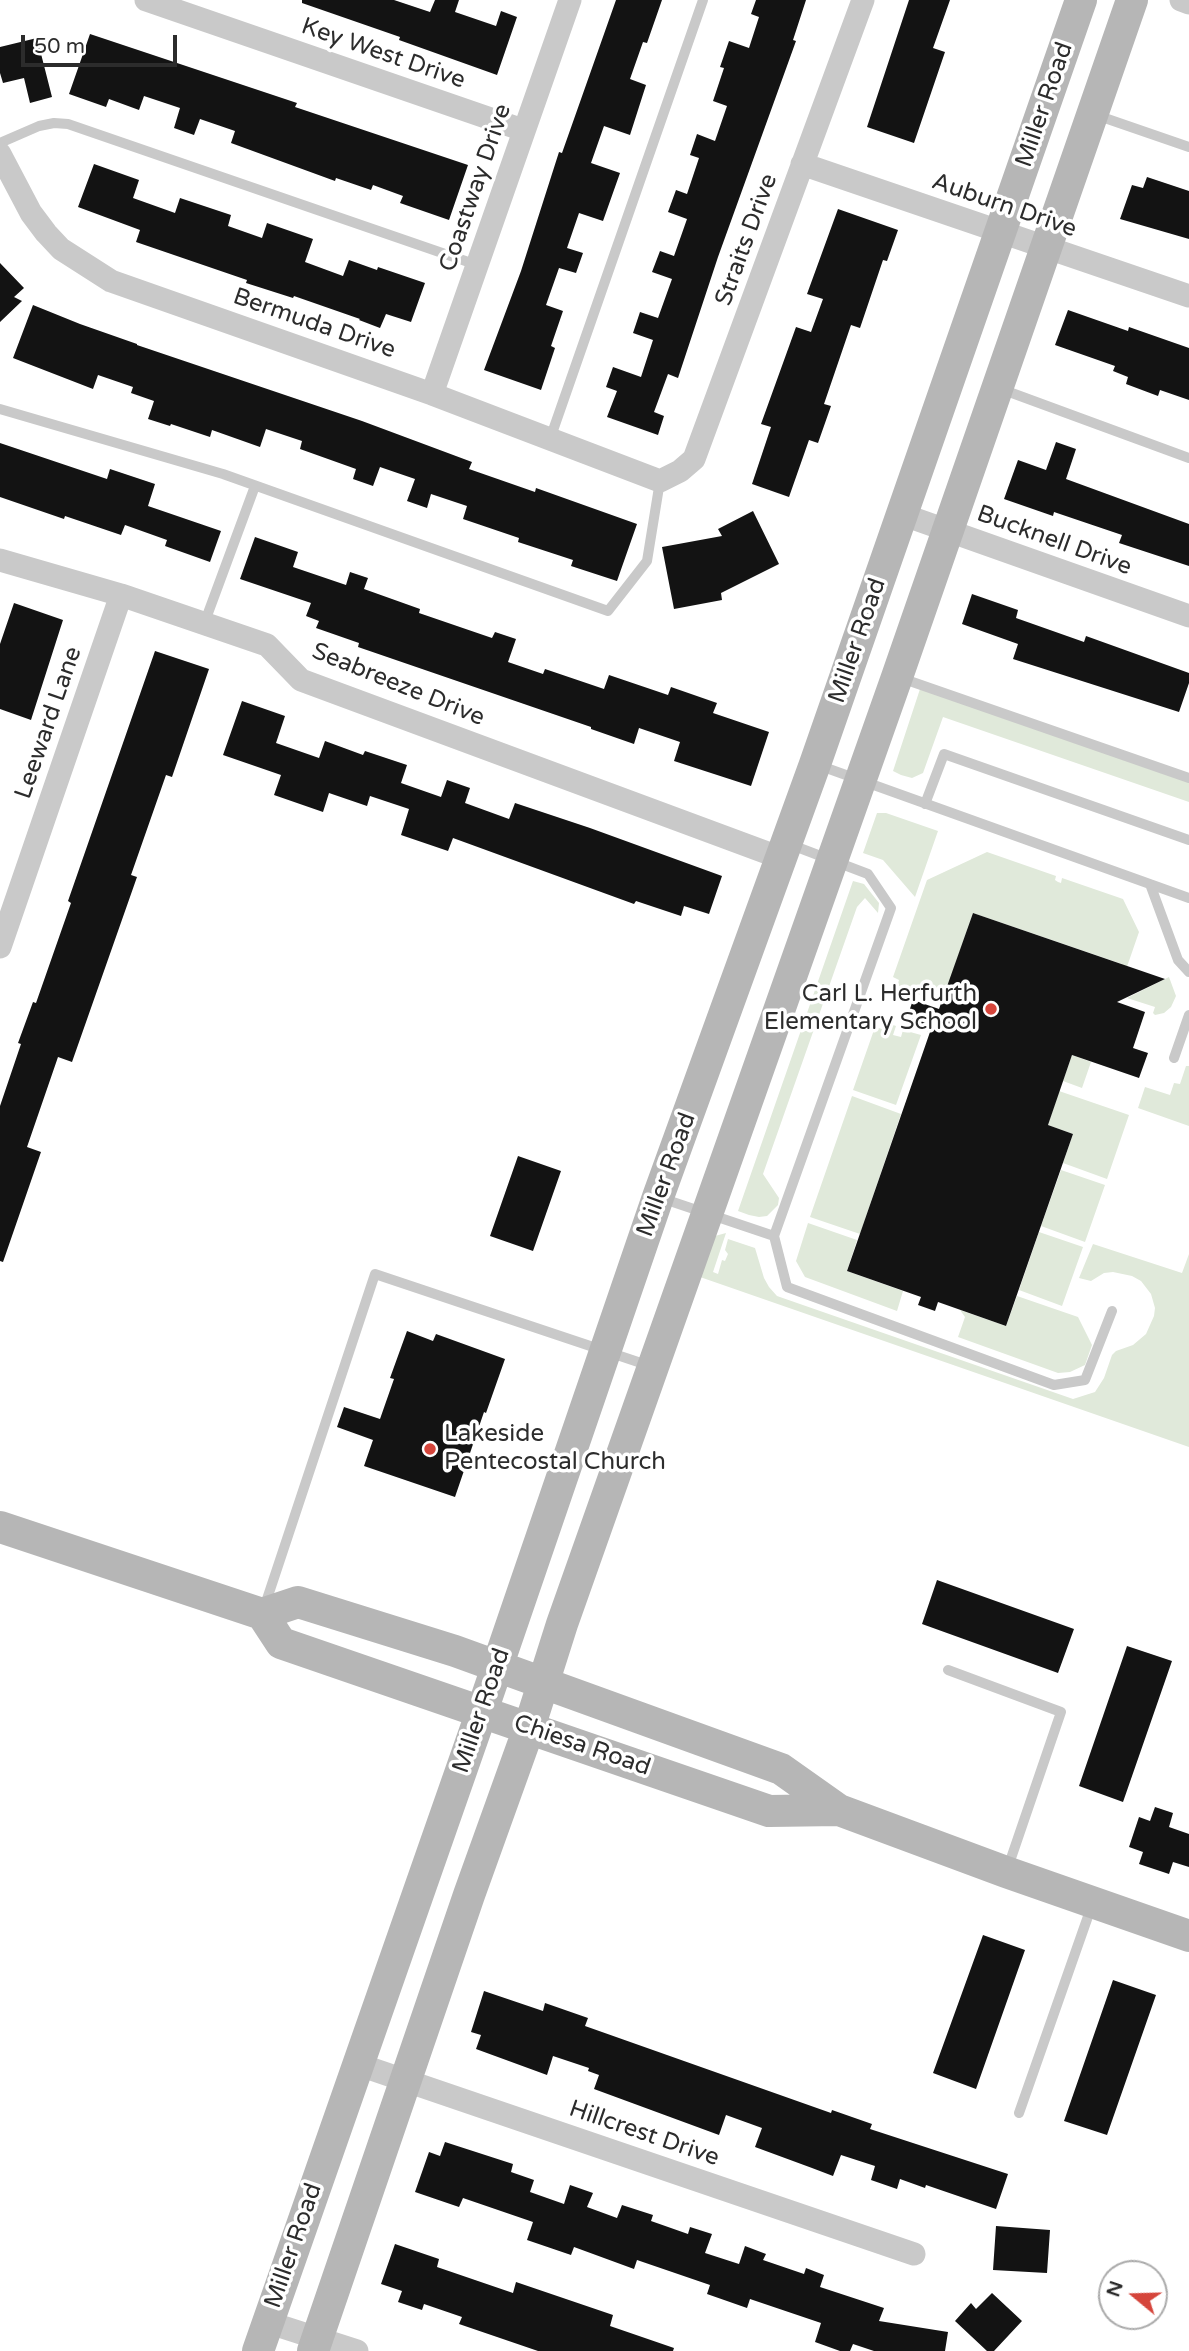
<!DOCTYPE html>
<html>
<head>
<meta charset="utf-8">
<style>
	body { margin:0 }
	#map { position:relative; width:1189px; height:2351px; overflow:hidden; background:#fff; font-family:"Varela Round",sans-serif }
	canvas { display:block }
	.north { position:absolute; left:1098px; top:2260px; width:70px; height:70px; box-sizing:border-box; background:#fff; border:2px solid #ababab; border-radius:50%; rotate:289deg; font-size:19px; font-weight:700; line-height:28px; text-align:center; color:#2c2c2c }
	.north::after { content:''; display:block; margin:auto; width:24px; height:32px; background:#d5453b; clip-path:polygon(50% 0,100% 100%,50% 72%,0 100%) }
	.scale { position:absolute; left:21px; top:35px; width:156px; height:32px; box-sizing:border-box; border:4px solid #2c2c2c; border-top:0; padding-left:9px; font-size:21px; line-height:24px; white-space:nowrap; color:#2c2c2c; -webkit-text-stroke:5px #fff; paint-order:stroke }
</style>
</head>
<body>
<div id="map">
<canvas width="1189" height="2351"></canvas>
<div class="north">N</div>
<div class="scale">50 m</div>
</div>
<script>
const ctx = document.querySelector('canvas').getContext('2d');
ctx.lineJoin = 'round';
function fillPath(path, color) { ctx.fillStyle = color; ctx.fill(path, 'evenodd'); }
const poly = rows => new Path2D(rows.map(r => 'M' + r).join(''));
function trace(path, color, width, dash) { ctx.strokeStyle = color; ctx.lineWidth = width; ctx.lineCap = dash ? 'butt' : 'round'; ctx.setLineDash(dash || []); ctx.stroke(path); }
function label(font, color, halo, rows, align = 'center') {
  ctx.font = font + ' "Varela Round",sans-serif'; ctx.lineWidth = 7; ctx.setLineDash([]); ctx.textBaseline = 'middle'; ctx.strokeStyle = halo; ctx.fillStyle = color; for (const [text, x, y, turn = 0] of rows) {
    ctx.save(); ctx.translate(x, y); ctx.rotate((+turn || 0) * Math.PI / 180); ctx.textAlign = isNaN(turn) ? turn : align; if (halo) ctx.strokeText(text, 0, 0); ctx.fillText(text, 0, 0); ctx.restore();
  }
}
fillPath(poly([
	[920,689,1189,782,1189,802,943,717,923,773,912,778,901,775,893,771],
	[877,813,886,813,938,831,915,897,883,860,863,853],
	[987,852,1056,876,1055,880,1058,882,1061,883,1062,878,1123,899,1139,932,1120,987,1122,964,973,913,944,997,934,993,932,999,897,987,899,980,893,977,927,880],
	[853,881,864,884,879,903,878,913,865,898,857,907,763,1174,779,1198,778,1205,767,1216,759,1217,749,1215,738,1211],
	[1169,977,1176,996,1171,1007,1164,1013,1155,1015,1153,1013,1155,1007,1127,998],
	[885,1022,896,1026,893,1035,901,1037,903,1030,921,1035,896,1105,853,1090,875,1027,882,1029],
	[1072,1055,1091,1062,1082,1088,1063,1081],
	[1186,1066,1189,1066,1189,1126,1138,1108,1145,1087,1170,1095,1174,1083,1180,1084],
	[1059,1091,1129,1115,1107,1179,1063,1163,1073,1134,1048,1125],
	[852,1096,901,1114,860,1234,810,1217],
	[1061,1170,1105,1185,1085,1242,1041,1226],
	[808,1223,857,1240,847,1271,903,1291,897,1311,805,1277,796,1261],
	[1039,1232,1083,1247,1062,1306,1019,1290],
	[726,1233,713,1272,718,1274,722,1260,725,1261,728,1254,725,1250,728,1239,755,1248,764,1278,769,1287,777,1296,1073,1399,1095,1392,1104,1378,1112,1355,1116,1351,1133,1345,1146,1334,1154,1316,1155,1308,1151,1294,1141,1281,1132,1276,1113,1272,1104,1273,1091,1281,1079,1278,1093,1244,1182,1273,1189,1254,1189,1447,700,1277,715,1236],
	[1017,1296,1078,1317,1092,1345,1085,1365,1070,1372,1058,1373,958,1337,965,1317,960,1310,1006,1326]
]), '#e0e9da');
fillPath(poly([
	[302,0,394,0,430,12,435,0,459,0,455,12,496,26,501,11,517,17,497,75,399,40,400,37,302,3],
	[616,0,662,0,647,43,643,42,630,79,646,85,630,135,604,126,591,163,620,173,603,221,579,213,567,248,583,253,576,273,559,268,546,305,563,311,551,346,555,348,541,390,484,370,521,271,559,152,562,153],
	[756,0,806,0,793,40,796,41,718,257,678,378,668,374,654,412,664,416,658,435,607,417,617,391,606,387,613,367,641,377,653,340,633,333,640,312,658,318,672,279,652,272,660,251,674,256,687,219,668,212,676,190,687,194,699,158,690,155,697,134,715,141,727,106,713,101,724,68,720,67,729,41,749,48,759,17,751,14],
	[909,0,950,0,933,48,945,52,914,143,867,127],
	[90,34,297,103,295,107,468,165,449,220,400,203,403,196,373,185,371,190,336,178,335,181,231,143,235,131,200,119,194,135,174,128,180,108,144,96,139,110,109,99,106,107,69,94],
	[37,38,52,97,30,103,24,78,3,83,0,73,0,47],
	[94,164,139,180,133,198,175,213,180,198,231,215,228,226,262,238,267,223,313,239,305,262,343,276,349,260,377,270,378,267,425,283,411,322,386,314,380,328,359,320,360,319,294,296,293,298,246,283,247,280,136,242,140,230,78,207],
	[1147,177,1189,191,1189,239,1120,219,1132,185,1143,188],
	[838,209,898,230,887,261,883,260,860,328,851,325,824,404,831,406,818,443,809,440,789,497,752,484,771,427,761,424,796,327,811,332,823,299,807,294],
	[0,263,24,288,14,297,22,301,0,322],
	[33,305,80,324,137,344,137,345,362,421,472,462,469,469,535,492,536,488,637,524,617,581,571,566,573,560,518,542,519,538,463,519,467,506,431,494,427,508,407,501,415,479,380,467,373,486,353,479,356,469,300,449,302,441,266,429,260,447,212,430,210,437,171,424,170,426,148,419,154,401,131,393,133,387,98,375,93,389,13,358],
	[1068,310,1128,331,1129,327,1189,348,1189,400,1160,390,1158,396,1126,384,1128,377,1113,371,1115,366,1055,345],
	[1056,442,1076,449,1066,479,1189,524,1189,566,1119,543,1122,535,1054,512,1053,516,1004,499,1018,460,1046,470],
	[0,443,107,479,110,469,155,484,148,506,221,531,210,562,165,546,167,540,125,525,121,535,65,516,64,519,0,497],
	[753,511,779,564,721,593,722,600,674,609,662,547,722,536,718,529],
	[255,537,298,552,293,567,346,585,350,572,368,578,364,589,420,609,419,613,492,638,495,632,516,639,508,662,543,674,545,669,604,689,609,675,668,695,671,687,717,703,713,713,769,732,751,786,674,761,680,742,639,728,634,744,591,729,591,727,358,647,359,643,316,628,319,621,306,616,311,603,240,579],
	[972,594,1018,610,1016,618,1084,642,1086,636,1189,673,1189,683,1179,712,1013,659,1018,644,962,624],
	[14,603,63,620,31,720,0,709,0,644],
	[155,651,209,669,172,777,166,775,131,875,137,877,72,1062,58,1057,27,1147,41,1152,3,1262,0,1261,0,1106,21,1044,18,1043,33,1002,36,1003,71,903,68,901],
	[242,701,285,716,276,743,319,758,325,741,363,755,365,751,407,765,401,783,441,797,447,780,470,788,465,803,509,819,515,803,590,828,722,876,709,914,684,906,681,916,636,901,634,904,453,838,448,851,401,835,409,809,370,796,367,806,329,793,323,812,274,795,281,775,223,755],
	[973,913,1165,979,1117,1002,1145,1012,1133,1048,1148,1053,1139,1078,1072,1055,1048,1125,1073,1134,1006,1326,938,1302,935,1311,918,1305,921,1297,847,1271,930,1032,905,1023,913,1000,939,1009],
	[518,1156,561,1171,533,1251,490,1236],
	[407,1331,433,1341,436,1334,505,1359,486,1413,484,1412,455,1497,364,1466,373,1440,337,1427,344,1407,380,1419,394,1379,390,1378],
	[937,1580,1074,1629,1058,1673,922,1624],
	[1127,1646,1172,1661,1123,1802,1079,1786],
	[1155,1807,1173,1813,1169,1827,1189,1834,1189,1867,1173,1862,1169,1874,1139,1864,1143,1852,1129,1847,1139,1817,1150,1821],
	[983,1935,1025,1950,976,2089,933,2073],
	[1113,1980,1156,1995,1107,2135,1064,2121],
	[484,1991,543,2011,545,2003,588,2018,585,2026,831,2113,832,2110,872,2124,870,2129,1008,2174,996,2209,926,2185,925,2188,900,2179,897,2189,871,2180,875,2166,841,2155,833,2176,812,2168,755,2147,762,2128,726,2115,719,2135,594,2089,599,2075,588,2071,589,2068,553,2056,547,2075,476,2049,481,2035,471,2032],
	[445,2142,513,2164,511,2172,534,2180,530,2192,564,2204,570,2185,593,2193,587,2207,617,2218,622,2205,653,2215,651,2221,688,2234,690,2227,712,2234,705,2253,739,2264,745,2246,766,2254,763,2260,804,2274,806,2268,824,2275,820,2287,884,2308,879,2321,948,2332,945,2351,874,2351,853,2344,850,2351,840,2351,815,2342,821,2323,750,2299,747,2308,707,2294,710,2285,637,2260,634,2269,574,2247,571,2255,527,2240,533,2222,463,2198,459,2207,415,2192,429,2152,440,2156],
	[996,2226,1050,2230,1047,2273,993,2270],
	[395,2244,439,2259,437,2267,513,2293,516,2282,613,2315,610,2326,674,2348,673,2351,538,2351,459,2324,462,2317,424,2304,422,2310,398,2302,402,2291,381,2284],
	[992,2293,1022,2321,994,2351,987,2351,955,2321,971,2303,976,2309]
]), '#131313');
trace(poly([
	[1096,115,1189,147],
	[0,143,39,126,54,123,68,124,477,265],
	[1001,389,1189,458],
	[0,409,223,474,608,611,647,561,660,481],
	[550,439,703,0],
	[204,624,255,486],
	[901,678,1189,778],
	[818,765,1189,898],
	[925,804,944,754,1189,840],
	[789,844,868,874,891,908,774,1236,787,1287,1054,1385,1085,1380,1112,1311],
	[1150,884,1178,960,1189,972],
	[1174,1058,1189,1015],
	[661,1198,774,1236],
	[264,1608,375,1274,650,1366],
	[948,1670,1061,1712,1007,1870],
	[1019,2113,1092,1905]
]), '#c9c9c9', 10);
trace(poly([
	[146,0,523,130],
	[1181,0,1189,3],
	[0,154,31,213,46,233,61,249,111,281,432,394,660,481,680,471,694,459,863,0],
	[802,164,1189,296],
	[432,394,570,0],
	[901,514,1189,616],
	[0,560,121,595,267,645,301,680,781,858],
	[0,947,121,595],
	[357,2064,914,2254],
	[267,2322,357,2351]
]), '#c9c9c9', 23);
trace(poly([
	[0,1527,262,1614,281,1643,769,1811,839,1810],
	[262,1614,298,1602,455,1651,781,1769,839,1810,1006,1872,1189,1936],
	[258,2351,482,1711,658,1197,815,764,1081,0],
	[313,2351,469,1895,529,1728,562,1624,897,677,1132,0]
]), '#b6b6b6', 32);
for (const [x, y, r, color] of [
	[991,1009,7,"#d5453b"],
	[430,1449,7,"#d5453b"]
]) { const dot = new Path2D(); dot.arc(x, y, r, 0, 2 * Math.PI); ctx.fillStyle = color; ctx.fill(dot); trace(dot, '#fff', 2.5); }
label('24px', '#2c2c2c', '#fff', [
	["Key West Drive",383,54,19],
	["Miller Road",1045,105,-71],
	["Coastway Drive",476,188,-71],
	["Auburn Drive",1004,206,19],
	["Straits Drive",747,240,-70],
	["Bermuda Drive",314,324,19],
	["Bucknell Drive",1054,541,20],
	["Miller Road",858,641,-71],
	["Seabreeze Drive",398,685,22],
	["Leeward Lane",49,723,-71],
	["Miller Road",667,1175,-70],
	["Miller Road",482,1711,-71],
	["Chiesa Road",582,1746,19],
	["Hillcrest Drive",644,2134,19],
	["Miller Road",294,2246,-71]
]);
label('24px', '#2c2c2c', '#fff', [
	["Carl L. Herfurth",977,995],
	["Elementary School",977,1023],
	["Lakeside",444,1435,"left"],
	["Pentecostal Church",444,1463,"left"]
], 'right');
</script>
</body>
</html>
